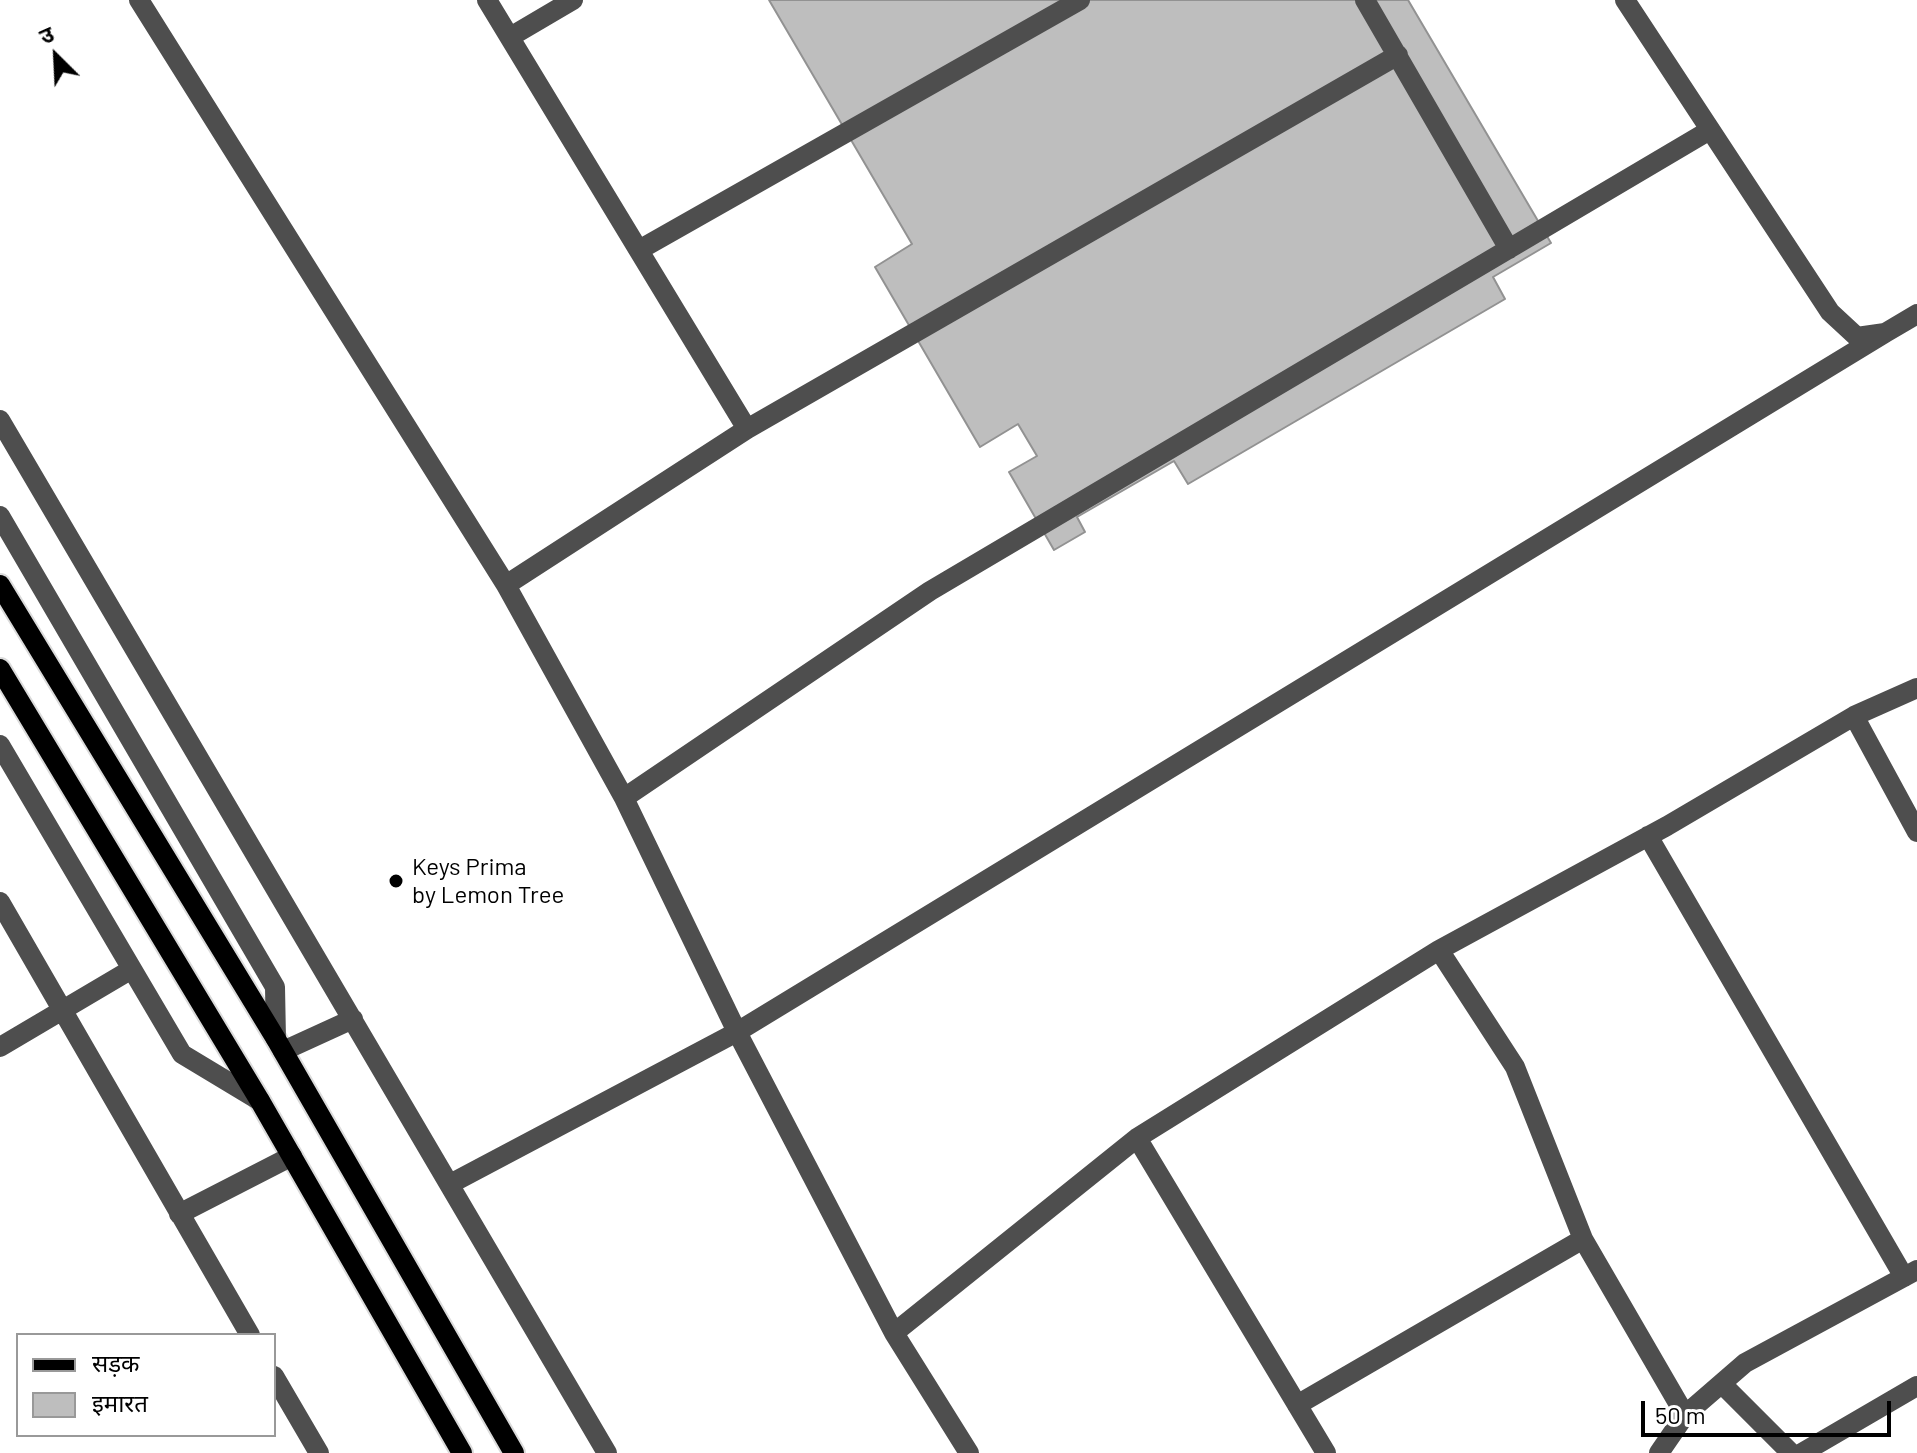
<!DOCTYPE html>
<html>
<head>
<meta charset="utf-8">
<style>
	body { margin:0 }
	#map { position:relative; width:1917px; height:1453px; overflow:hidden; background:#fff; font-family:Barlow,"Noto Sans Devanagari",sans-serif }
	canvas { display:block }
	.legend { position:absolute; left:16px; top:1333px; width:260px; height:104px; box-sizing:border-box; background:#fff; border:2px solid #999; margin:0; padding:10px 14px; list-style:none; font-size:24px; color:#000 }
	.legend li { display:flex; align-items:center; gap:16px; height:40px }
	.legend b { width:40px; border:2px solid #999 }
	.north { position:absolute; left:16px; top:16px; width:80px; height:80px; -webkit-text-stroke:6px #fff; paint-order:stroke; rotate:336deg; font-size:22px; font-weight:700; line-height:32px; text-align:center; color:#000 }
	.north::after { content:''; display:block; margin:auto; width:28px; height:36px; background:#000; clip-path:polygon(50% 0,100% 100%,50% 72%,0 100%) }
	.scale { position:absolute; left:1641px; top:1401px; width:250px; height:36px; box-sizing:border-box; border:4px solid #000; border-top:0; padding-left:10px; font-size:24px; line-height:28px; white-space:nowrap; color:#000; -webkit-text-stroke:6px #fff; paint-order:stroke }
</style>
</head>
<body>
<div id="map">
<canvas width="1917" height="1453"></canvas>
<ul class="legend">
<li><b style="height:10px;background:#000"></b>सड़क</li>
<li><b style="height:22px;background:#bebebe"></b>इमारत</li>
</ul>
<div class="north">उ</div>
<div class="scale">50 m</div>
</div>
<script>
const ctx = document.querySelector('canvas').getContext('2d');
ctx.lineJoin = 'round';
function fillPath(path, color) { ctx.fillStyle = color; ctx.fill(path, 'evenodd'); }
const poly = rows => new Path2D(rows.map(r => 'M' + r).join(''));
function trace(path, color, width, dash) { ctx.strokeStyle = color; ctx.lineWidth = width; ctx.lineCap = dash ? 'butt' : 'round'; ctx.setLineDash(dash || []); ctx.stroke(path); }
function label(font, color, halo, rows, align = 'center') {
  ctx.font = font + ' Barlow,sans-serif'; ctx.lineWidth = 7; ctx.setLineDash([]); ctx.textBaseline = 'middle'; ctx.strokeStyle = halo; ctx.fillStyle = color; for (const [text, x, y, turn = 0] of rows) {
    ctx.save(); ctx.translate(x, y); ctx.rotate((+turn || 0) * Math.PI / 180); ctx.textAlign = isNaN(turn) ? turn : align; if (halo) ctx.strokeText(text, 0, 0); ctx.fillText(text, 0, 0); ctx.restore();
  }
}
const building = poly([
	[769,0,1408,0,1551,243,1493,277,1505,299,1188,484,1174,461,1077,517,1085,532,1054,550,1009,472,1037,456,1018,424,980,447,875,267,912,244,769,0]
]);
fillPath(building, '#bebebe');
trace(building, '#929292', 2);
const major = poly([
	[0,585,276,1039,514,1453],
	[0,669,260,1101,462,1453]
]);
trace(major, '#dbdbdb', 24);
trace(poly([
	[139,0,506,585,624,798,737,1032,894,1333,969,1453],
	[487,0,747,429],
	[1365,0,1509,249],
	[1625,0,1830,312,1857,337,1885,333,1917,314],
	[510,37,573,0],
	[639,250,1080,0],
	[0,420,607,1453],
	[0,516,275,987,276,1039],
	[506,585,747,429,1398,55],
	[1854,716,1917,688],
	[0,745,182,1054,260,1101],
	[624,798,930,591,1710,130],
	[1648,836,1904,1277],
	[0,902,250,1335],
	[1439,950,1667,826,1854,716,1917,832],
	[0,1047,132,969],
	[283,1051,353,1019],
	[1137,1138,1326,1453],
	[450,1184,737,1032,1885,333],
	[179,1214,292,1156],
	[894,1333,1137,1138,1439,950,1515,1067,1583,1239,1685,1415],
	[274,1376,319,1453],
	[1722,1384,1791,1453],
	[1297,1405,1583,1239],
	[1659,1453,1685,1415,1745,1363,1917,1270],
	[1802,1453,1917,1386]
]), '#4e4e4e', 20);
trace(major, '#000', 20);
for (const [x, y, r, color] of [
	[396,881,8,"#000"]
]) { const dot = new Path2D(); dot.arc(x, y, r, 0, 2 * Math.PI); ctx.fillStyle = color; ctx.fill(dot); trace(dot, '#fff', 3); }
label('24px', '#000', '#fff', [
	["Keys Prima",412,867],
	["by Lemon Tree",412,895]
], 'left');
</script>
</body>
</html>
